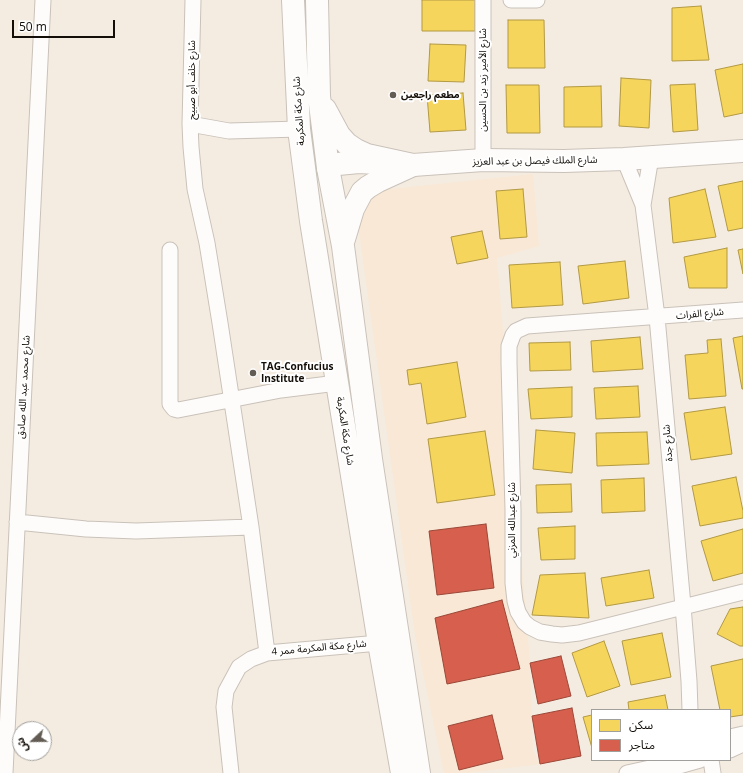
<!DOCTYPE html>
<html>
<head>
<meta charset="utf-8">
<style>
	body { margin:0 }
	#map { position:relative; width:743px; height:773px; overflow:hidden; background:#f5ece1; font-family:"Open Sans","Noto Sans Arabic",sans-serif }
	canvas { display:block }
	.legend { position:absolute; left:591px; top:709px; width:140px; height:52px; box-sizing:border-box; background:#fff; border:1px solid #a19f9c; margin:0; padding:5px 7px; list-style:none; font-size:12px; color:#130e08 }
	.legend li { display:flex; align-items:center; gap:8px; height:20px }
	.legend b { width:20px; border:1px solid #a19f9c }
	.north { position:absolute; left:12px; top:721px; width:40px; height:40px; box-sizing:border-box; background:#fff; border:1px solid #a19f9c; border-radius:50%; rotate:248deg; font-size:11px; font-weight:700; line-height:16px; text-align:center; color:#130e08 }
	.north::after { content:''; display:block; margin:auto; width:14px; height:18px; background:#625c54; clip-path:polygon(50% 0,100% 100%,50% 72%,0 100%) }
	.scale { position:absolute; left:12px; top:20px; width:103px; height:18px; box-sizing:border-box; border:2px solid #130e08; border-top:0; padding-left:5px; font-size:12px; line-height:14px; white-space:nowrap; color:#130e08; -webkit-text-stroke:3px #fff; paint-order:stroke }
</style>
</head>
<body>
<div id="map">
<canvas width="743" height="773"></canvas>
<ul class="legend">
<li><b style="height:11px;background:#f6d55c"></b>سكن</li>
<li><b style="height:11px;background:#d6604d"></b>متاجر</li>
</ul>
<div class="north">ش</div>
<div class="scale">50 m</div>
</div>
<script>
const ctx = document.querySelector('canvas').getContext('2d');
ctx.lineJoin = 'round';
function fillPath(path, color) { ctx.fillStyle = color; ctx.fill(path, 'evenodd'); }
const poly = rows => new Path2D(rows.map(r => 'M' + r).join(''));
function trace(path, color, width, dash) { ctx.strokeStyle = color; ctx.lineWidth = width; ctx.lineCap = dash ? 'butt' : 'round'; ctx.setLineDash(dash || []); ctx.stroke(path); }
function label(font, color, halo, rows, align = 'center') {
  ctx.font = font + ' "Open Sans","Noto Sans Arabic",sans-serif'; ctx.lineWidth = 4; ctx.setLineDash([]); ctx.textBaseline = 'middle'; ctx.strokeStyle = halo; ctx.fillStyle = color; for (const [text, x, y, turn = 0] of rows) {
    ctx.save(); ctx.translate(x, y); ctx.rotate((+turn || 0) * Math.PI / 180); ctx.textAlign = isNaN(turn) ? turn : align; if (halo) ctx.strokeText(text, 0, 0); ctx.fillText(text, 0, 0); ctx.restore();
  }
}
fillPath(poly([
	[533,174,539,246,497,258,530,663,533,750,540,764,467,773,444,773,415,635,357,217,372,191]
]), '#f8e8d5');
const homes = poly([
	[422,0,475,0,475,31,422,31,422,0],
	[701,6,709,60,672,61,672,8,701,6],
	[508,20,544,20,545,68,508,68,508,20],
	[430,44,466,45,464,82,428,81,430,44],
	[743,64,743,113,724,117,715,70,743,64],
	[621,78,651,80,649,128,619,126,621,78],
	[695,84,698,130,673,132,670,85,695,84],
	[506,85,539,85,540,133,507,133,506,85],
	[601,86,602,127,564,127,564,87,601,86],
	[463,93,466,130,430,132,427,95,463,93],
	[743,181,743,228,728,231,718,186,743,181],
	[523,189,527,237,500,239,496,191,523,189],
	[705,189,716,237,673,243,669,198,705,189],
	[482,231,488,258,457,264,451,237,482,231],
	[727,248,727,288,689,288,684,257,727,248],
	[743,249,743,274,738,250,743,249],
	[625,261,629,298,583,304,578,266,625,261],
	[560,262,563,305,512,308,509,265,560,262],
	[743,336,743,389,742,389,733,338,743,336],
	[640,337,643,369,593,372,591,341,640,337],
	[721,339,726,396,689,399,685,355,708,353,707,340,721,339],
	[570,342,571,370,530,371,529,343,570,342],
	[457,362,466,417,427,424,421,383,409,385,407,370,457,362],
	[638,386,640,417,596,419,594,388,638,386],
	[572,387,572,417,531,419,528,389,572,387],
	[725,407,732,454,691,460,684,413,725,407],
	[536,430,575,433,572,473,533,469,536,430],
	[485,431,495,495,437,503,428,439,485,431],
	[647,432,649,464,597,466,596,433,647,432],
	[736,477,743,511,743,518,700,526,692,486,736,477],
	[644,478,645,511,602,513,601,480,644,478],
	[571,484,572,512,537,513,536,485,571,484],
	[575,526,575,559,541,560,538,528,575,526],
	[743,529,743,573,713,581,701,541,743,529],
	[649,570,654,598,606,606,601,578,649,570],
	[585,573,589,618,532,615,540,575,585,573],
	[743,607,743,646,740,646,717,634,730,609,743,607],
	[662,633,671,677,631,685,622,641,662,633],
	[604,641,620,686,587,697,572,653,604,641],
	[743,659,743,715,730,717,730,710,720,710,711,666,743,659],
	[665,695,668,710,629,710,628,702,665,695],
	[592,715,592,748,583,717,592,715]
]);
fillPath(homes, '#f6d55c');
trace(homes, '#b29943', 1);
const shops = poly([
	[486,524,494,588,437,595,429,531,486,524],
	[502,600,520,669,447,684,435,618,502,600],
	[561,656,571,696,538,704,530,663,561,656],
	[572,708,581,756,540,764,532,716,572,708],
	[492,715,503,759,459,770,448,726,492,715]
]);
fillPath(shops, '#d6604d');
trace(shops, '#9c4738', 1);
const street = poly([
	[193,0,190,124,229,131,299,129],
	[483,0,483,160],
	[511,0,537,0],
	[190,124,191,147,195,189,207,243,220,323,251,527,267,653],
	[624,159,643,205,657,317,683,606,689,681,690,710],
	[643,205,651,157],
	[170,250,170,404,174,409,178,410,281,390,337,383],
	[743,310,527,326,516,331,513,335,509,346,509,363,513,510,513,583,515,601,518,612,524,622,530,627,540,632,552,634,562,635,579,633,743,592],
	[17,522,86,529,136,531,251,527],
	[730,737,743,734],
	[730,750,743,744],
	[711,760,713,773],
	[5,773,43,0],
	[231,773,224,707,226,691,239,667,251,659,267,653,379,643],
	[627,773,659,766,679,766,700,760]
]);
const secondary = poly([
	[328,168,338,164,359,162,413,165,483,160,564,161,624,159,743,151]
]);
const primary = poly([
	[293,0,299,129,311,221,379,643,402,773],
	[317,0,319,96,328,168,343,246,371,459,419,773],
	[325,109,339,135,347,144,356,150,367,155,413,165],
	[344,239,353,209,362,192,368,187,378,181,413,165]
]);
trace(street, '#c9c2ba', 17);
trace(secondary, '#c9c2ba', 24);
trace(primary, '#c9c2ba', 24);
trace(street, '#fefcfa', 15);
trace(secondary, '#fefcfa', 22);
trace(primary, '#fefcfa', 22);
for (const [x, y, r, color] of [
	[393,95,4,"#625c54"],
	[253,373,4,"#625c54"]
]) { const dot = new Path2D(); dot.arc(x, y, r, 0, 2 * Math.PI); ctx.fillStyle = color; ctx.fill(dot); trace(dot, '#fff', 1.5); }
label('10px', '#130e08', '#fff', [
	["شارع خلف أبو صبيح",192,80,-90],
	["شارع الأمير زيد بن الحسين",483,80,-90],
	["شارع مكة المكرمة",299,111,-94],
	["شارع الملك فيصل بن عبد العزيز",535,161,-1],
	["شارع الفرات",700,314,-5],
	["شارع محمد عبد الله صادق",24,387,-87],
	["شارع مكة المكرمة",345,431,81],
	["شارع جدة",668,443,-95],
	["شارع عبدالله المزني",512,520,-90],
	["شارع مكة المكرمة ممر 4",319,648,-5]
]);
label('bold 10px', '#130e08', '#fff', [
	["مطعم راجعين",401,95],
	["TAG-Confucius",261,367],
	["Institute",261,379]
], 'left');
</script>
</body>
</html>
